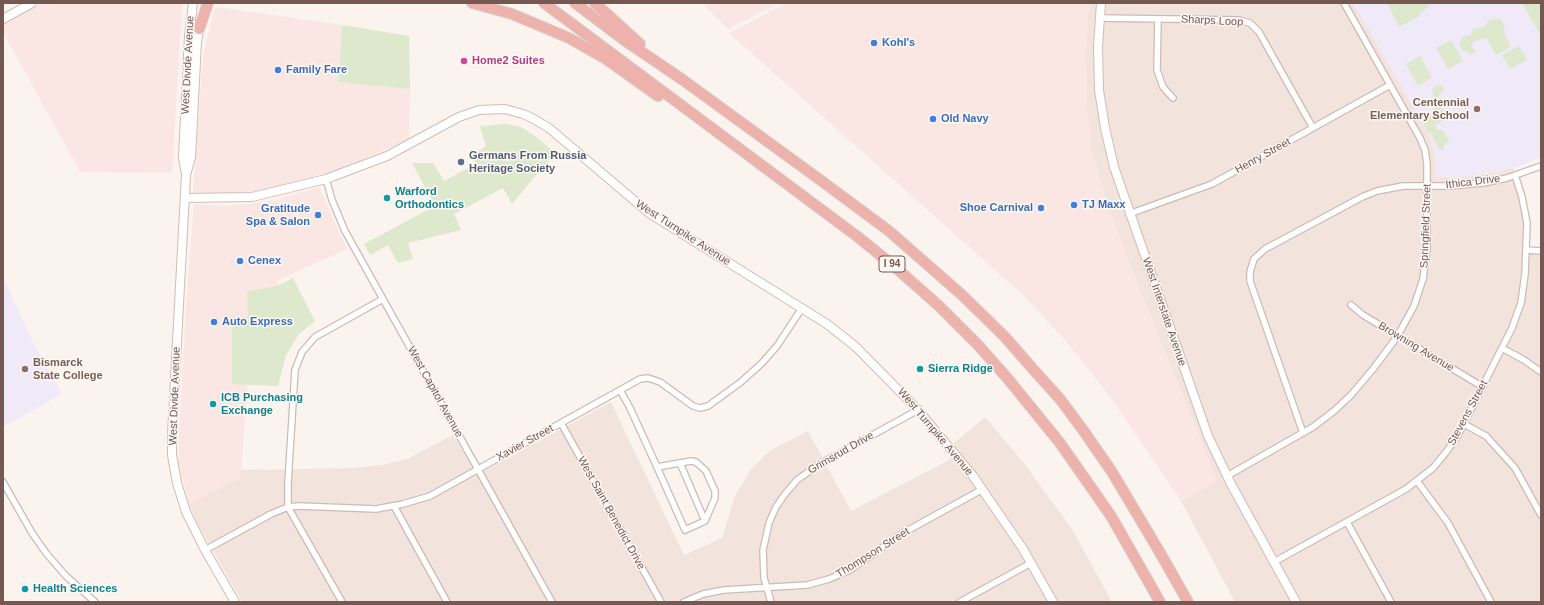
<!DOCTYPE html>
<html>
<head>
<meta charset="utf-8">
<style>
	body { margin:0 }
	#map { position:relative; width:1544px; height:605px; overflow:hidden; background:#fbf3ee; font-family:Arial,sans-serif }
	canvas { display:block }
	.frame { position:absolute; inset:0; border:4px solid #755852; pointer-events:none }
</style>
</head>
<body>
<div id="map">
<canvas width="1544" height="605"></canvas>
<div class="frame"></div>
</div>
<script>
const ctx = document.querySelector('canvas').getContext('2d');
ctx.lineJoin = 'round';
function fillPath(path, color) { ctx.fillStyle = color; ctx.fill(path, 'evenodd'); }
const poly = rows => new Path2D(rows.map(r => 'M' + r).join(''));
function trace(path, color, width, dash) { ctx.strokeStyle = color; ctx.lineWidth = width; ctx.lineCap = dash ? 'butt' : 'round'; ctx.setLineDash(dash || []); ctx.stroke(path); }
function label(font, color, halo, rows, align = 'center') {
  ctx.font = font + ' Arial,sans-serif'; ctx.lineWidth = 3; ctx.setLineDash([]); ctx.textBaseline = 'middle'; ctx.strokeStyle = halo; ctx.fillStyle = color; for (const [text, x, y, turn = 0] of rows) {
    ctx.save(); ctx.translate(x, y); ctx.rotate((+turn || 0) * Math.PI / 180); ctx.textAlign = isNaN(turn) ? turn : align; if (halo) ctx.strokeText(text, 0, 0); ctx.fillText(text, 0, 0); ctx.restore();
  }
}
fillPath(poly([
	[1089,3,1541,3,1541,157,1514,168,1529,212,1530,254,1541,255,1541,602,1235,602,1181,501,1217,481,1127,258,1105,195,1091,149,1086,100,1085,53],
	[611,402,684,555,722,538,735,496,751,469,771,450,808,431,851,511,953,458,947,449,985,417,1023,462,1072,529,1112,602,242,602,198,524,189,504,241,477,241,470,354,468,382,465,407,459,453,435,477,475]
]), '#f2e4dd');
fillPath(poly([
	[42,3,182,3,172,173,80,172,3,32,3,23],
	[702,3,780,3,728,29],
	[786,3,1089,3,1085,53,1086,100,1091,149,1105,195,1127,258,1217,481,1181,501,1109,395,1065,340,1022,294,729,33],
	[215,7,342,25,338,82,410,89,409,139,340,169,267,190,249,192,193,194,203,56],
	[319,187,347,249,278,280,277,286,247,291,248,317,232,317,232,383,247,384,241,477,189,504,178,460,179,434,187,292,194,204,228,206,255,203,276,200]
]), '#fae6e3');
fillPath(poly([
	[1353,3,1541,3,1541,157,1514,168,1492,173,1469,176,1436,178,1435,158,1431,142,1425,129],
	[3,277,34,344,62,394,3,427]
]), '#f0eaf8');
fillPath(poly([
	[1387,3,1431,3,1418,17,1399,27],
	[1522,3,1541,3,1541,36],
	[1493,19,1501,19,1505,28,1504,30,1505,36,1511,47,1496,55,1486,38,1473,42,1471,47,1476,51,1471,55,1461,49,1459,45,1462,37,1471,35,1473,29,1484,27,1489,20],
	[342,25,409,36,410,89,338,82],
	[1451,40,1463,61,1448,69,1436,48],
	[1519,46,1527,60,1510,69,1502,55],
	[1420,56,1432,78,1418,86,1406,64],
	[1441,85,1444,88,1442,92,1437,98,1442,108,1435,112,1429,102,1436,98,1434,97,1432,92,1433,88,1436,86],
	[1443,109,1448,118,1435,125,1437,130,1443,130,1449,141,1444,145,1444,149,1442,150,1439,149,1431,133,1428,132,1422,122,1425,118,1430,115,1434,115],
	[506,124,521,127,538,138,555,153,512,204,503,188,454,214,461,230,408,243,413,259,398,263,388,245,370,255,364,244,435,206,412,163,433,163,444,181,476,164,473,159,475,154,486,146,480,126],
	[293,278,315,321,299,334,286,355,278,386,232,384,232,317,248,317,247,291,277,286]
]), '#dde8cd');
const street = poly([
	[1099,18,1239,20,1250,23,1259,32,1313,128],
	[1158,19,1157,70,1163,87,1173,98],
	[326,179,332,200,345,231,552,602],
	[1129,214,1212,184,1390,85],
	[1526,250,1541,251],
	[1351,305,1363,315,1483,387],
	[1502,348,1524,360,1541,372],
	[620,390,630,408,657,467,685,530,705,521,715,498,715,491,706,471,696,462,691,461,657,467],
	[561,423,661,602],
	[1464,424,1486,436,1515,468,1541,515],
	[1303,433,1250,281,1250,272,1254,259,1265,249,1362,197,1377,191,1403,186,1448,186,1483,183,1507,178,1541,166],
	[680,463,705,521],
	[1227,476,1313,427,1334,411,1351,395,1373,369,1397,337,1414,306,1423,279,1427,248,1427,164,1425,150,1420,138,1344,3],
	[1417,481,1448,523,1491,602],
	[3,482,32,533,46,553,66,576,95,602],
	[394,506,447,602],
	[1347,522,1391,602],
	[205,550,271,514,288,507,299,506,376,509,403,504,430,496,640,379,648,378,660,382,693,406,700,408,708,406,741,382,762,363,777,346,802,308],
	[1274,562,1406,489,1433,468,1447,451,1458,435,1512,328,1521,303,1525,274,1527,223,1522,197,1515,175],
	[342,602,288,507,288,483,295,370,302,352,315,337,383,299],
	[684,602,703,594,724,590,807,585,829,579,850,570,903,533,983,489],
	[771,602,764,578,763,550,769,523,776,507,785,494,797,480,818,465,918,410],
	[960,602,1031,563]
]);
const secondary = poly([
	[1101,3,1098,46,1099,90,1105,128,1114,167,1208,436,1231,484,1296,602],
	[3,19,32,3],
	[200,24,197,42,191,157,186,175,172,434,172,455,177,483,186,512,205,550,235,602],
	[186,175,183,157,189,36,193,3],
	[185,198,252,197,326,179,387,156,459,117,479,110,505,109,523,114,532,118,549,128,649,213,827,324,856,347,918,410,973,476,1023,549,1053,602]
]);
const highway = poly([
	[472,3,512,14,569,38,606,59,658,96],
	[544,3,858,237,895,267,939,306,978,345,1008,379,1060,443,1111,516,1160,602],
	[575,3,624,40,683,80,823,182,889,231,962,295,1005,337,1032,368,1060,399,1083,430,1112,472,1159,551,1188,602],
	[595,3,640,44],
	[199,29,208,3]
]);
trace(street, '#cdbab4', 8);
trace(secondary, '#d2bcb4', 10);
trace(highway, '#d8d0cf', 12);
trace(street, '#fff', 5.5);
trace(secondary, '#fff', 8);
trace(highway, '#edb2ac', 10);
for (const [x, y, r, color] of [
	[874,43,4,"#3f7fe0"],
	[464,61,4,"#d1479c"],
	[278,70,4,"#3f7fe0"],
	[1477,109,4,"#8d6e63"],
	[933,119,4,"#3f7fe0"],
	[461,162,4,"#5c6f8a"],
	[387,198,4,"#0f9aa8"],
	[1074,205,4,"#3f7fe0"],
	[1041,208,4,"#3f7fe0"],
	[318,215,4,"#3f7fe0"],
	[240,261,4,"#3f7fe0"],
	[214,322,4,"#3f7fe0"],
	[25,369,4,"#8d6e63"],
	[920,369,4,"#0f9aa8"],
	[213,404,4,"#0f9aa8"],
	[25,589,4,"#0f9aa8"]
]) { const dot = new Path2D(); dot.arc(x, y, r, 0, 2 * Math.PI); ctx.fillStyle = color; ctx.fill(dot); trace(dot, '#fef8f4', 1.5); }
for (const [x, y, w] of [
	[892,264,26]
]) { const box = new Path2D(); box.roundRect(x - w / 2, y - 8, w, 16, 3); ctx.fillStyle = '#fef8f4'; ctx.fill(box); trace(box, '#755852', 1); }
label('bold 10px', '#755852', null, [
	["I 94",892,264]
]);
label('11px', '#755852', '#fef8f4', [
	["Sharps Loop",1212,21,3],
	["West Divide Avenue",188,65,-87],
	["Henry Street",1263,156,-29],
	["Ithica Drive",1473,182,-7],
	["Springfield Street",1426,226,-88],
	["West Turnpike Avenue",683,233,33],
	["West Interstate Avenue",1164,312,71],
	["Browning Avenue",1416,347,31],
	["West Capitol Avenue",435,392,61],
	["West Divide Avenue",175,396,-88],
	["Stevens Street",1468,413,-62],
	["West Turnpike Avenue",935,432,50],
	["Xavier Street",525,443,-29],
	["Grimsrud Drive",841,453,-30],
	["West Saint Benedict Drive",611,513,61],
	["Thompson Street",873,553,-32]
]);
label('bold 11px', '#366cbe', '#fef8f4', [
	["Kohl's",882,43],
	["Family Fare",286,70],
	["Old Navy",941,119],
	["TJ Maxx",1082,205],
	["Shoe Carnival",1033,208,"right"],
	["Gratitude",310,209,"right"],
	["Spa & Salon",310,222,"right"],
	["Cenex",248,261],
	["Auto Express",222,322]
], 'left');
label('bold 11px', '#b23c85', '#fef8f4', [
	["Home2 Suites",472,61]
], 'left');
label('bold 11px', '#785e54', '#fef8f4', [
	["Centennial",1469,103],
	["Elementary School",1469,116],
	["Bismarck",33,363,"left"],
	["State College",33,376,"left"]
], 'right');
label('bold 11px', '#4e5e75', '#fef8f4', [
	["Germans From Russia",469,156],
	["Heritage Society",469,169]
], 'left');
label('bold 11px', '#0d838f', '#fef8f4', [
	["Warford",395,192],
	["Orthodontics",395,205],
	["Sierra Ridge",928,369],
	["ICB Purchasing",221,398],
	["Exchange",221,411],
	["Health Sciences",33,589]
], 'left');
</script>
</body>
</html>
